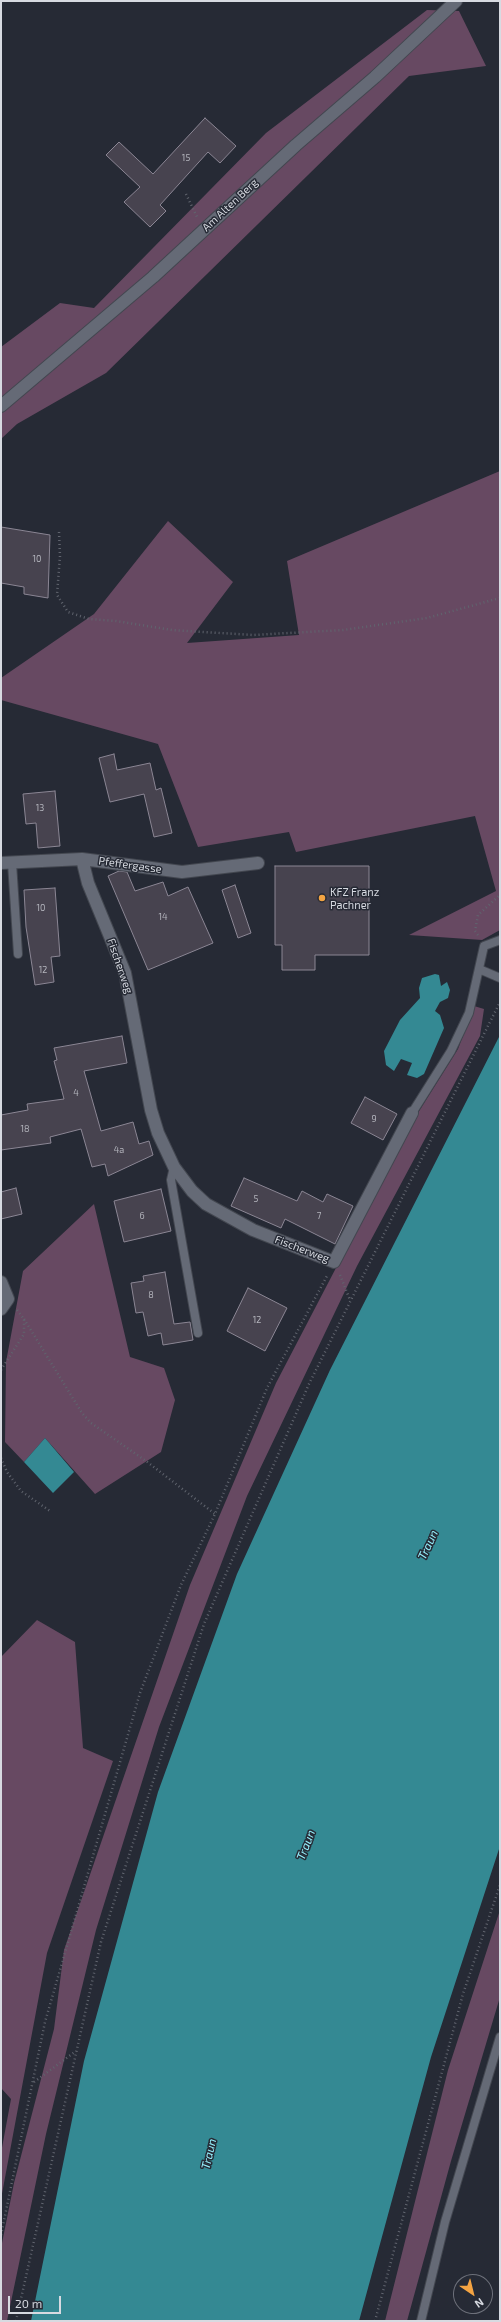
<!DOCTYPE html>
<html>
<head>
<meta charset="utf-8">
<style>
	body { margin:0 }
	#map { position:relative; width:501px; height:2322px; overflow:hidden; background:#262a35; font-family:"Exo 2",sans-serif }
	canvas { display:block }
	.frame { position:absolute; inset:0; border:2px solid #d7dae1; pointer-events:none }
	.north { position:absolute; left:453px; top:2274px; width:40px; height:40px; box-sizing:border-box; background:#262a35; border:1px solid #6d707a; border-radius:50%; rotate:145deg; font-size:11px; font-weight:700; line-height:16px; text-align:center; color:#d7dae1 }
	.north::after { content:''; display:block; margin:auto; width:14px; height:18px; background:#f4a443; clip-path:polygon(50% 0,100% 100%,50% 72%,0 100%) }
	.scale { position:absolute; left:8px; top:2296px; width:53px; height:18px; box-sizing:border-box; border:2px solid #d7dae1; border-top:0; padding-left:5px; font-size:12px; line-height:14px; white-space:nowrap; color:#d7dae1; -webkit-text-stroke:3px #262a35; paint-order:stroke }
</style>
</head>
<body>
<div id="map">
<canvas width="501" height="2322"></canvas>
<div class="frame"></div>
<div class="north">N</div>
<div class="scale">20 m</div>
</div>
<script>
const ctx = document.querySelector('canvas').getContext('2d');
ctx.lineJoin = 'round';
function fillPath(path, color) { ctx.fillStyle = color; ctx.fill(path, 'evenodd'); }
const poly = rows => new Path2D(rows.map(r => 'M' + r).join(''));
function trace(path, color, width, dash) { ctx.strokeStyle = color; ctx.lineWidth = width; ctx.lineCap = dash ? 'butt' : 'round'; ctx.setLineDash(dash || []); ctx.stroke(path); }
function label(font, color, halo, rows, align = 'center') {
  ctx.font = font + ' "Exo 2",sans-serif'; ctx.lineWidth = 3; ctx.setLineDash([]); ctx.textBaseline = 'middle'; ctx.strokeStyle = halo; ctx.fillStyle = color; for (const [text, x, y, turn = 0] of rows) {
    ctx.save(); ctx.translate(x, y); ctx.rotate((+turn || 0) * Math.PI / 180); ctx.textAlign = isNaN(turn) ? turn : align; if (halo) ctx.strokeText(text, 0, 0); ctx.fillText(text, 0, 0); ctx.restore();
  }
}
fillPath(poly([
	[427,10,459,11,486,66,409,76,106,373,17,424,1,439,1,347,60,303,94,308,266,133],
	[500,471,500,930,482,940,409,935,496,891,475,816,296,852,289,832,198,847,158,744,1,700,1,678,94,614,168,521,233,582,187,643,299,635,287,561],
	[474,1006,484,1009,480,1036,357,1266,247,1496,159,1727,96,1930,46,2134,7,2321,1,2321,1,2248,14,2183,54,2029,64,1950,190,1585,276,1383,411,1124,458,1049],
	[94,1204,130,1357,164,1368,175,1400,161,1452,95,1494,45,1438,24,1462,5,1442,6,1362,23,1271],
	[37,1620,75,1642,83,1748,113,1761,47,1953,1,2199,1,2153,11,2099,1,2088,1,1657],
	[500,1910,500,1997,451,2161,407,2321,385,2321,448,2070]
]), '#674962');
fillPath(poly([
	[435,974,439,975,441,986,447,982,450,990,448,998,440,1002,435,1011,440,1015,444,1028,424,1074,417,1078,407,1075,412,1063,401,1059,394,1071,386,1065,384,1051,400,1020,420,998,419,988,422,978],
	[500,1035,500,1846,431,2057,359,2321,31,2321,84,2061,158,1792,237,1574,330,1370],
	[45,1438,74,1472,53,1493,24,1462]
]), '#348993');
const building = poly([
	[205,118,236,146,220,163,208,152,160,205,166,211,150,227,124,202,140,187,106,155,119,142,153,174,205,118],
	[1,527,50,535,48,598,24,594,24,587,1,583,1,527],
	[114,754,117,770,150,763,156,790,161,788,172,833,154,837,144,794,110,802,99,758,114,754],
	[55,791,60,846,38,848,36,823,26,824,23,794,55,791],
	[275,866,369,866,369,955,315,955,315,970,282,970,282,945,275,945,275,866],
	[119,871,127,872,135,891,163,882,168,896,188,887,213,943,148,970,108,876,119,871],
	[235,885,251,933,238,938,222,890,235,885],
	[55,888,60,956,51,957,54,982,35,985,26,927,24,890,55,888],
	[122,1036,127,1063,84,1071,101,1131,133,1122,139,1144,149,1141,153,1155,108,1176,105,1164,92,1167,81,1129,50,1137,51,1143,1,1150,1,1115,28,1110,27,1104,64,1099,54,1061,57,1060,54,1048,122,1036],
	[365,1097,397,1114,383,1140,351,1123,365,1097],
	[244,1178,297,1201,302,1191,323,1202,327,1194,353,1206,335,1244,285,1219,281,1228,231,1206,244,1178],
	[16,1188,22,1214,1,1219,1,1192,16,1188],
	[161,1189,171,1231,124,1242,114,1201,161,1189],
	[165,1272,174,1324,190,1322,193,1340,163,1345,161,1333,148,1336,143,1312,136,1313,131,1283,144,1281,143,1276,165,1272],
	[248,1288,287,1308,265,1351,227,1331,248,1288]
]);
fillPath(building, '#47434f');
trace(building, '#8b8694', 1);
const lane = poly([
	[12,863,18,954],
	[479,969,500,978],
	[412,1113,451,1051,469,1013,484,946,500,940],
	[174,1167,171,1180,198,1333],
	[421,2321,445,2222,500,2037]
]);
const street = poly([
	[1,406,153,277,296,145,375,77,456,1],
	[82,859,88,883,125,973,151,1110,158,1133,174,1167,192,1191,206,1204,253,1230,334,1262,412,1113],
	[1,863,82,859,182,872,258,863],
	[1,1282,8,1299,1,1309]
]);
trace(lane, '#434750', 10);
trace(street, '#434750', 14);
trace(poly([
	[186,194,197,217],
	[59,532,60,556,57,595,68,612,89,619,116,621,172,630,253,635,343,630,427,618,500,598],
	[478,935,475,931,478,915,500,895],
	[340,1275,350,1300],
	[24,1319,82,1413,91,1423,146,1461,215,1514],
	[1,1370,24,1334,24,1319,17,1310],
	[1,1458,7,1472,21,1491,50,1511],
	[34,2082,76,2051],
	[1,2235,45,2022,140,1693,181,1585,215,1514,267,1388,328,1274],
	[16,2321,101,1942,204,1624,309,1384,500,1002],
	[375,2321,463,1994,500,1885]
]), '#60646e', 2.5, [1, 3]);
trace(lane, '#656a76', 8);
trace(street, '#656a76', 12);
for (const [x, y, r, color] of [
	[322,898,4,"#f4a443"]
]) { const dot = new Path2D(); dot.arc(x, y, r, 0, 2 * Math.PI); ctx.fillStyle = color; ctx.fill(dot); trace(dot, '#262a35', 1.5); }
label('9px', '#b3b4bc', null, [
	["15",186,158],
	["10",37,559],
	["13",40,808],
	["10",41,908],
	["14",163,917],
	["12",43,970],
	["4",76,1093],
	["9",374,1119],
	["18",25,1129],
	["4a",119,1150],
	["5",256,1199],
	["6",142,1216],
	["7",319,1216],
	["8",151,1295],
	["12",257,1320]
]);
label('11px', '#d7dae1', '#262a35', [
	["Am Alten Berg",230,205,-43],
	["Pfeffergasse",130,865,8],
	["Fischerweg",120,966,71],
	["Fischerweg",302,1249,21]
]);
label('11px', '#d7dae1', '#262a35', [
	["KFZ Franz",330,892],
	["Pachner",330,905]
], 'left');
label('italic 12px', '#96f2fe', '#262a35', [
	["Traun",428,1545,-65],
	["Traun",306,1845,-69],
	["Traun",209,2154,-77]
]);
</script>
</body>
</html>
